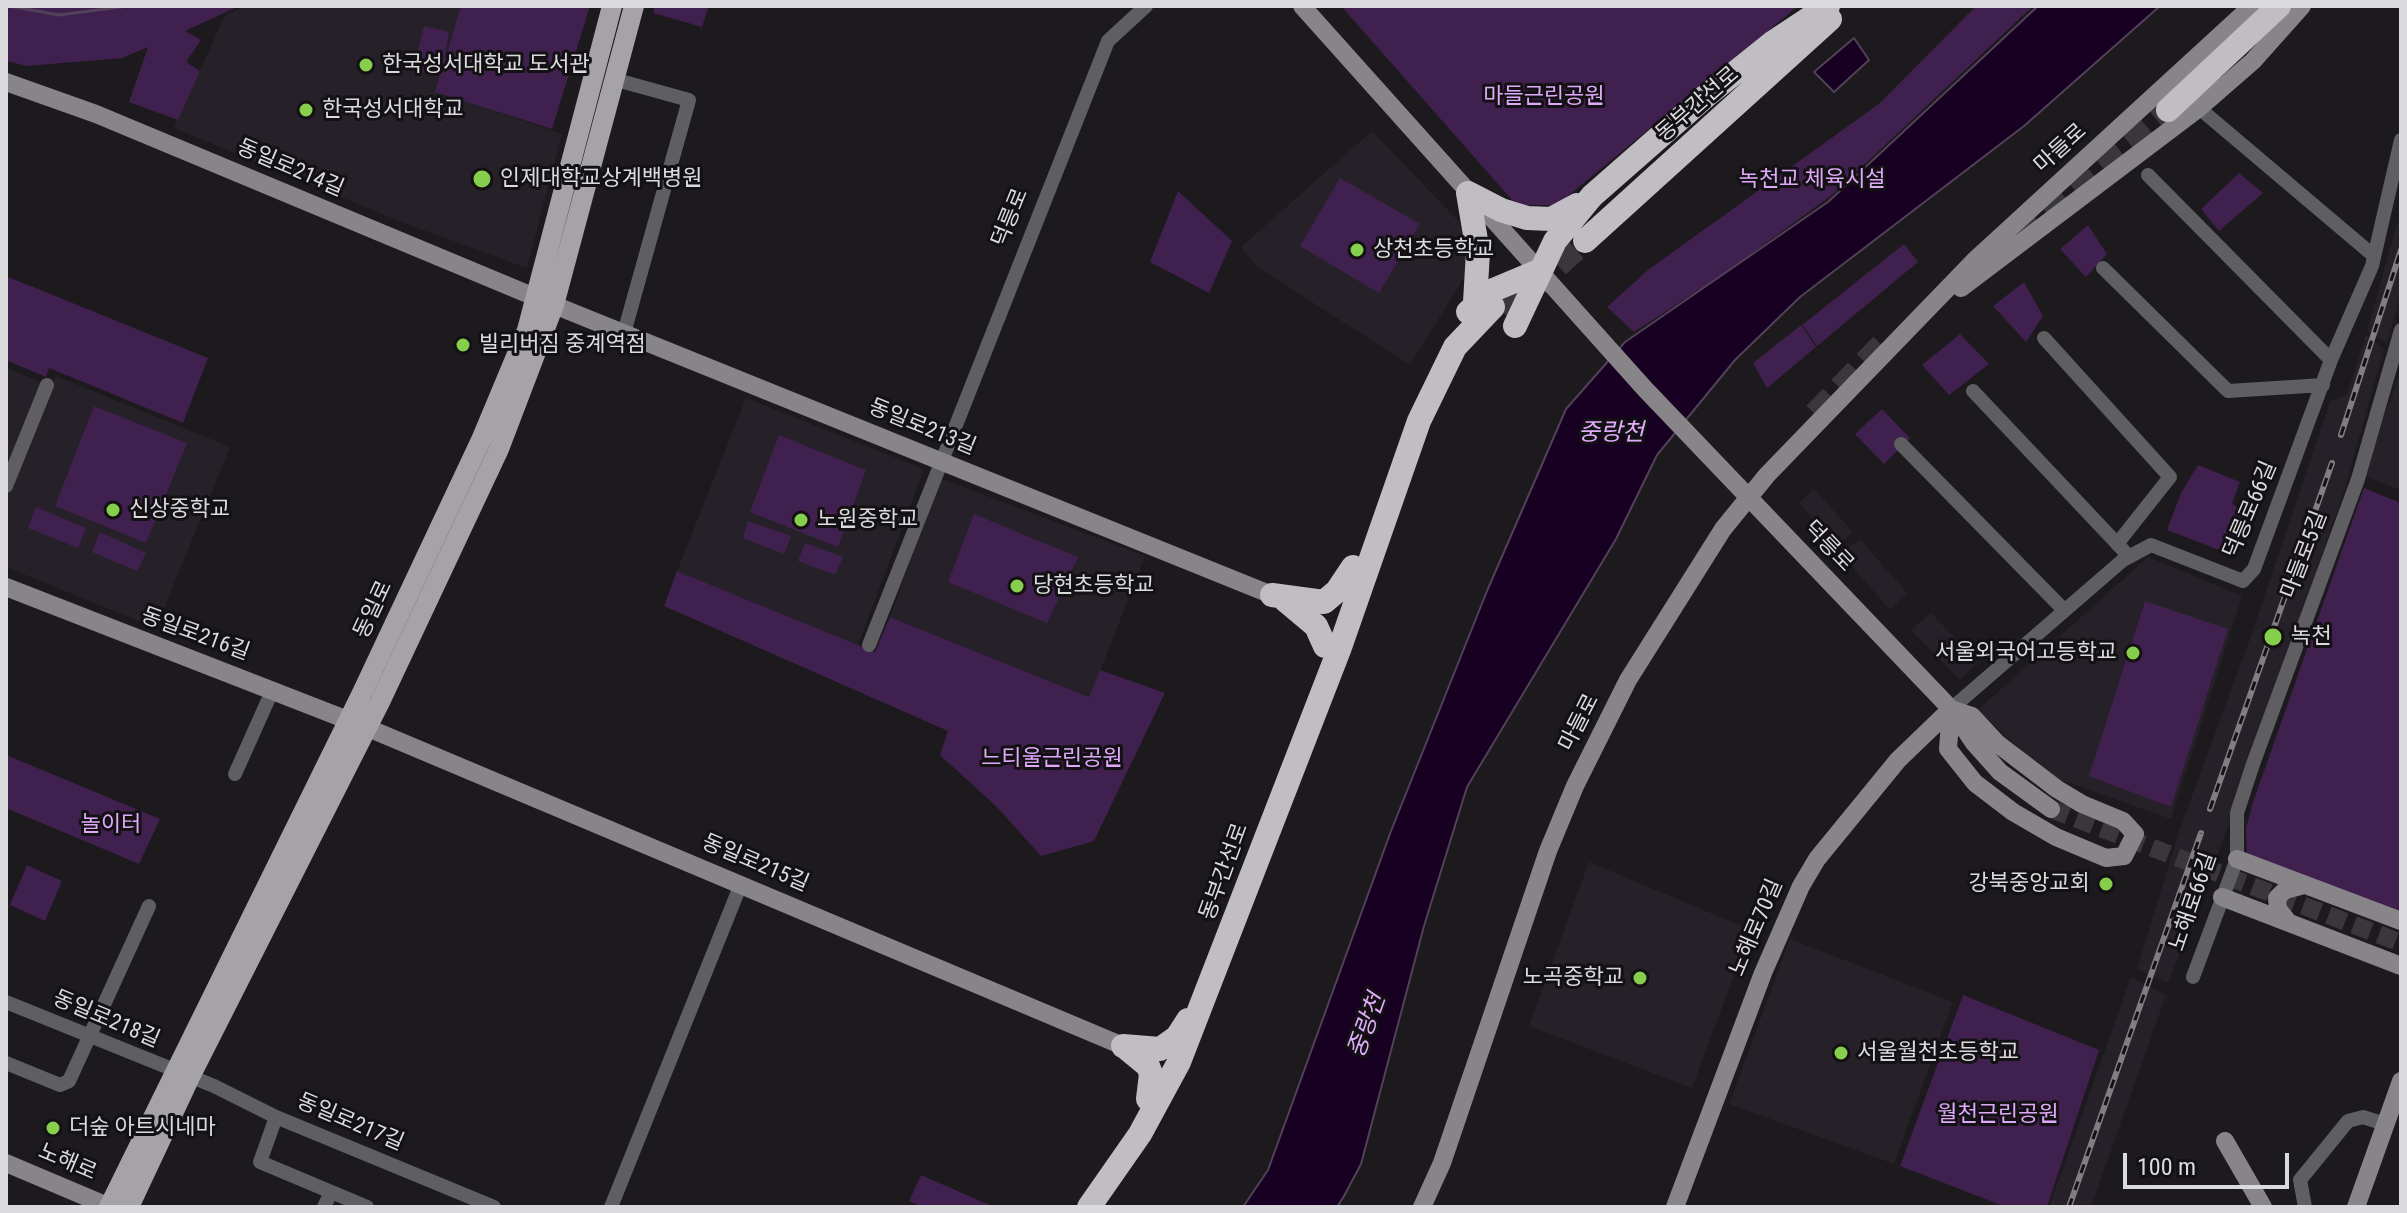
<!DOCTYPE html>
<html>
<head>
<meta charset="utf-8">
<style>
	body { margin:0 }
	#map { position:relative; width:2407px; height:1213px; overflow:hidden; background:#1c1a1d; font-family:"Roboto Condensed",sans-serif }
	canvas { display:block }
	.frame { position:absolute; inset:0; border:8px solid #dbdadc; pointer-events:none }
	.scale { position:absolute; left:2123px; top:1153px; width:166px; height:36px; box-sizing:border-box; border:4px solid #dbdadc; border-top:0; padding-left:10px; font-size:24px; line-height:28px; white-space:nowrap; color:#dbdadc; -webkit-text-stroke:6px #131114; paint-order:stroke }
</style>
</head>
<body>
<div id="map">
<canvas width="2407" height="1213"></canvas>
<div class="frame"></div>
<div class="scale">100 m</div>
</div>
<script>
const ctx = document.querySelector('canvas').getContext('2d');
ctx.lineJoin = 'round';
function fillPath(path, color) { ctx.fillStyle = color; ctx.fill(path, 'evenodd'); }
const poly = rows => new Path2D(rows.map(r => 'M' + r).join(''));
function trace(path, color, width, dash) { ctx.strokeStyle = color; ctx.lineWidth = width; ctx.lineCap = dash ? 'butt' : 'round'; ctx.setLineDash(dash || []); ctx.stroke(path); }
function label(font, color, halo, rows, align = 'center') {
  ctx.font = font + ' "Roboto Condensed","Noto Sans KR",sans-serif'; ctx.lineWidth = 6; ctx.setLineDash([]); ctx.textBaseline = 'middle'; ctx.strokeStyle = halo; ctx.fillStyle = color; for (const [text, x, y, turn = 0] of rows) {
    ctx.save(); ctx.translate(x, y); ctx.rotate((+turn || 0) * Math.PI / 180); ctx.textAlign = isNaN(turn) ? turn : align; if (halo) ctx.strokeText(text, 0, 0); ctx.fillText(text, 0, 0); ctx.restore();
  }
}
fillPath(poly([
	[247,6,464,6,441,93,562,134,527,268,404,223,174,128,225,15],
	[1372,131,1466,229,1468,271,1410,365,1256,266,1241,247],
	[2401,209,2401,294,2387,343,2367,331],
	[2366,335,2384,349,2345,488,2220,849,2168,983,2137,969,2181,826,2251,636,2330,402,2347,394],
	[6,367,42,383,6,470],
	[2401,371,2401,490,2362,475],
	[56,376,230,447,156,628,6,567,6,499],
	[746,398,924,469,858,645,677,571],
	[940,478,1145,556,1090,697,890,617],
	[1814,489,1853,532,1837,546,1799,503],
	[1860,539,1907,593,1890,610,1841,553],
	[2148,557,2242,596,2171,819,2047,775,1978,710],
	[1931,613,1978,662,1960,680,1911,630],
	[1589,862,1751,930,1692,1088,1529,1026],
	[1790,939,1953,1002,1894,1164,1729,1104],
	[2131,977,2166,995,2091,1207,2049,1207]
]), '#262129');
fillPath(poly([
	[6,6,239,6,185,31,201,40,186,62,200,71,178,120,129,102,148,47,122,58,27,66,6,61],
	[461,6,590,6,552,129,435,92,440,75,413,71,424,26,449,32,444,63],
	[655,6,709,6,702,27,653,13],
	[1341,6,1798,6,1557,205,1524,205,1512,200],
	[1976,6,2033,6,1832,195,1722,275,1634,332,1607,307,1648,270,1880,103],
	[2239,173,2263,193,2219,231,2201,209],
	[1340,178,1420,224,1379,293,1300,246],
	[1178,191,1232,241,1209,293,1150,262],
	[2088,225,2107,254,2086,277,2060,249],
	[1904,244,1918,262,1817,346,1802,325],
	[6,276,208,358,183,423,49,368,46,377,6,360],
	[2024,282,2043,316,2026,342,1993,306],
	[1801,325,1816,347,1767,388,1753,363],
	[1960,334,1989,364,1949,395,1922,365],
	[94,406,187,443,146,543,55,506],
	[1882,409,1910,438,1884,464,1855,434],
	[779,435,866,470,838,547,750,512],
	[2198,465,2240,482,2232,504,2249,513,2232,555,2167,530,2181,493],
	[2364,488,2401,503,2401,917,2247,856,2246,828,2253,802],
	[36,507,86,528,78,548,28,528],
	[974,514,1078,557,1047,623,948,582],
	[748,521,791,536,784,554,743,538],
	[100,532,146,553,137,571,92,552],
	[805,543,843,557,835,575,798,561],
	[677,571,875,652,890,617,1089,697,1100,670,1165,693,1094,841,1041,856,997,807,940,755,948,731,664,606],
	[2145,601,2228,629,2171,807,2089,776],
	[6,755,160,819,139,864,6,808],
	[27,865,62,881,45,921,10,905],
	[1963,995,2099,1050,2047,1207,2006,1207,1900,1166],
	[921,1175,992,1206,923,1207,909,1201]
]), '#40204e');
const water = poly([
	[2038,6,2160,6,2024,126,1800,297,1735,360,1657,455,1616,539,1467,787,1424,926,1361,1164,1344,1196,1337,1207,1243,1207,1268,1170,1391,831,1487,591,1566,409,1625,342,1828,202,2038,6],
	[1854,38,1869,60,1834,92,1814,72,1854,38]
]);
fillPath(water, '#170021');
trace(water, '#524159', 2);
trace(poly([
	[9,6,59,15,128,6]
]), '#524159', 3);
trace(poly([
	[2051,809,2401,943]
]), '#39373a', 18, [18, 9]);
trace(poly([
	[1989,256,2168,110],
	[1504,313,1585,241],
	[1815,414,1884,343]
]), '#39373a', 24, [24, 12]);
trace(poly([
	[613,79,689,100,624,333],
	[2199,108,2374,256],
	[2148,175,2331,360],
	[2103,268,2228,391,2323,385],
	[2044,338,2170,477,2117,544],
	[1973,391,2124,551],
	[1901,444,2064,610],
	[6,486,47,385],
	[869,645,1108,41,1146,6],
	[1951,709,2123,560,2151,545,2243,581,2254,569,2331,360,2372,266,2401,140],
	[235,774,273,689],
	[2193,977,2237,859,2237,813,2253,764,2358,479,2401,330],
	[6,1002,214,1086,276,1117,494,1207],
	[6,1063,60,1085,69,1081,149,906],
	[276,1117,260,1162,367,1207],
	[324,1207,331,1192],
	[611,1207,741,884],
	[2305,1207,2300,1180,2348,1121,2363,1117,2385,1124]
]), '#5f5e60', 14);
trace(poly([
	[1302,6,1645,389,1951,709,1974,743,2000,772,2051,809],
	[6,82,96,114,554,305,1272,595],
	[1961,288,2199,108,2253,61,2302,6],
	[6,587,368,728,1123,1046],
	[1951,709,1972,716,1998,744,2057,789,2082,804,2123,821,2135,834,2124,856,2106,858,2056,837,2013,812,1975,783,1948,749,1951,709],
	[2237,859,2401,921],
	[2222,897,2401,966],
	[2289,923,2278,909,2277,898,2285,890,2304,885],
	[2225,1141,2263,1207],
	[6,1163,110,1207],
	[1422,1207,1442,1163,1548,851,1575,786,1628,680,1723,529,1767,475,1974,261,2252,6],
	[1675,1207,1763,973,1801,886,1817,859,1898,760,1951,709],
	[2356,1207,2401,1081]
]), '#878588', 18);
trace(poly([
	[109,1207,362,693,481,440,527,330,612,6],
	[129,1207,190,1077,380,702,499,449,554,305,634,6]
]), '#a5a3a7', 20);
trace(poly([
	[2168,110,2279,6],
	[1468,193,1501,210,1527,218,1551,219,1577,205],
	[1468,193,1478,252,1475,302],
	[1585,241,1830,19],
	[1468,312,1491,291,1541,270],
	[1515,326,1555,241,1592,196,1706,96,1772,43,1828,6],
	[1272,595,1324,602,1337,591,1353,567],
	[1285,600,1316,626,1325,646],
	[1123,1046,1160,1049,1177,1037,1188,1020],
	[1125,1047,1148,1066,1151,1074,1148,1099],
	[1089,1207,1140,1134,1179,1062,1339,650,1419,421,1455,347,1493,307]
]), '#c1bec3', 24);
const rail = poly([
	[2341,435,2401,250],
	[2210,809,2332,463],
	[2069,1207,2201,833]
]);
trace(rail, '#807e81', 6);
trace(rail, '#131114', 3, [9]);
for (const [x, y, r, color] of [
	[366,65,8,"#85cf4c"],
	[306,110,8,"#85cf4c"],
	[482,179,10,"#85cf4c"],
	[1357,250,8,"#85cf4c"],
	[463,345,8,"#85cf4c"],
	[113,510,8,"#85cf4c"],
	[801,520,8,"#85cf4c"],
	[1017,586,8,"#85cf4c"],
	[2273,637,10,"#85cf4c"],
	[2133,653,8,"#85cf4c"],
	[2106,884,8,"#85cf4c"],
	[1640,978,8,"#85cf4c"],
	[1841,1053,8,"#85cf4c"],
	[53,1128,8,"#85cf4c"]
]) { const dot = new Path2D(); dot.arc(x, y, r, 0, 2 * Math.PI); ctx.fillStyle = color; ctx.fill(dot); trace(dot, '#131114', 3); }
label('22px', '#dbdadc', '#131114', [
	["한국성서대학교 도서관",382,65],
	["한국성서대학교",322,110],
	["인제대학교상계백병원",500,179],
	["상천초등학교",1373,250],
	["빌리버짐 중계역점",479,345],
	["신상중학교",129,510],
	["노원중학교",817,520],
	["당현초등학교",1033,586],
	["녹천",2291,637],
	["서울외국어고등학교",2117,653,"right"],
	["강북중앙교회",2090,884,"right"],
	["노곡중학교",1624,978,"right"],
	["서울월천초등학교",1857,1053],
	["더숲 아트시네마",69,1128]
], 'left');
label('22px', '#dfa9fa', '#131114', [
	["마들근린공원",1544,97],
	["녹천교 체육시설",1812,180],
	["느티울근린공원",1052,759],
	["놀이터",111,825],
	["월천근린공원",1998,1115]
]);
label('22px', '#dbdadc', '#131114', [
	["동부간선로",1698,105,-41],
	["마들로",2061,149,-42],
	["동일로214길",290,169,23],
	["덕릉로",1011,218,-68],
	["동일로213길",922,428,22],
	["덕릉로66길",2251,510,-67],
	["덕릉로",1828,547,46],
	["마들로5길",2305,555,-69],
	["동일로",374,610,-65],
	["동일로216길",195,635,20],
	["마들로",1580,723,-63],
	["동일로215길",755,864,23],
	["동부간선로",1225,872,-70],
	["노해로66길",2194,902,-71],
	["노해로70길",1757,928,-67],
	["동일로218길",106,1020,23],
	["동일로217길",350,1123,23],
	["노해로",67,1163,23]
]);
label('italic 24px', '#e2acfe', '#131114', [
	["중랑천",1611,434],
	["중랑천",1368,1026,-70]
]);
</script>
</body>
</html>
